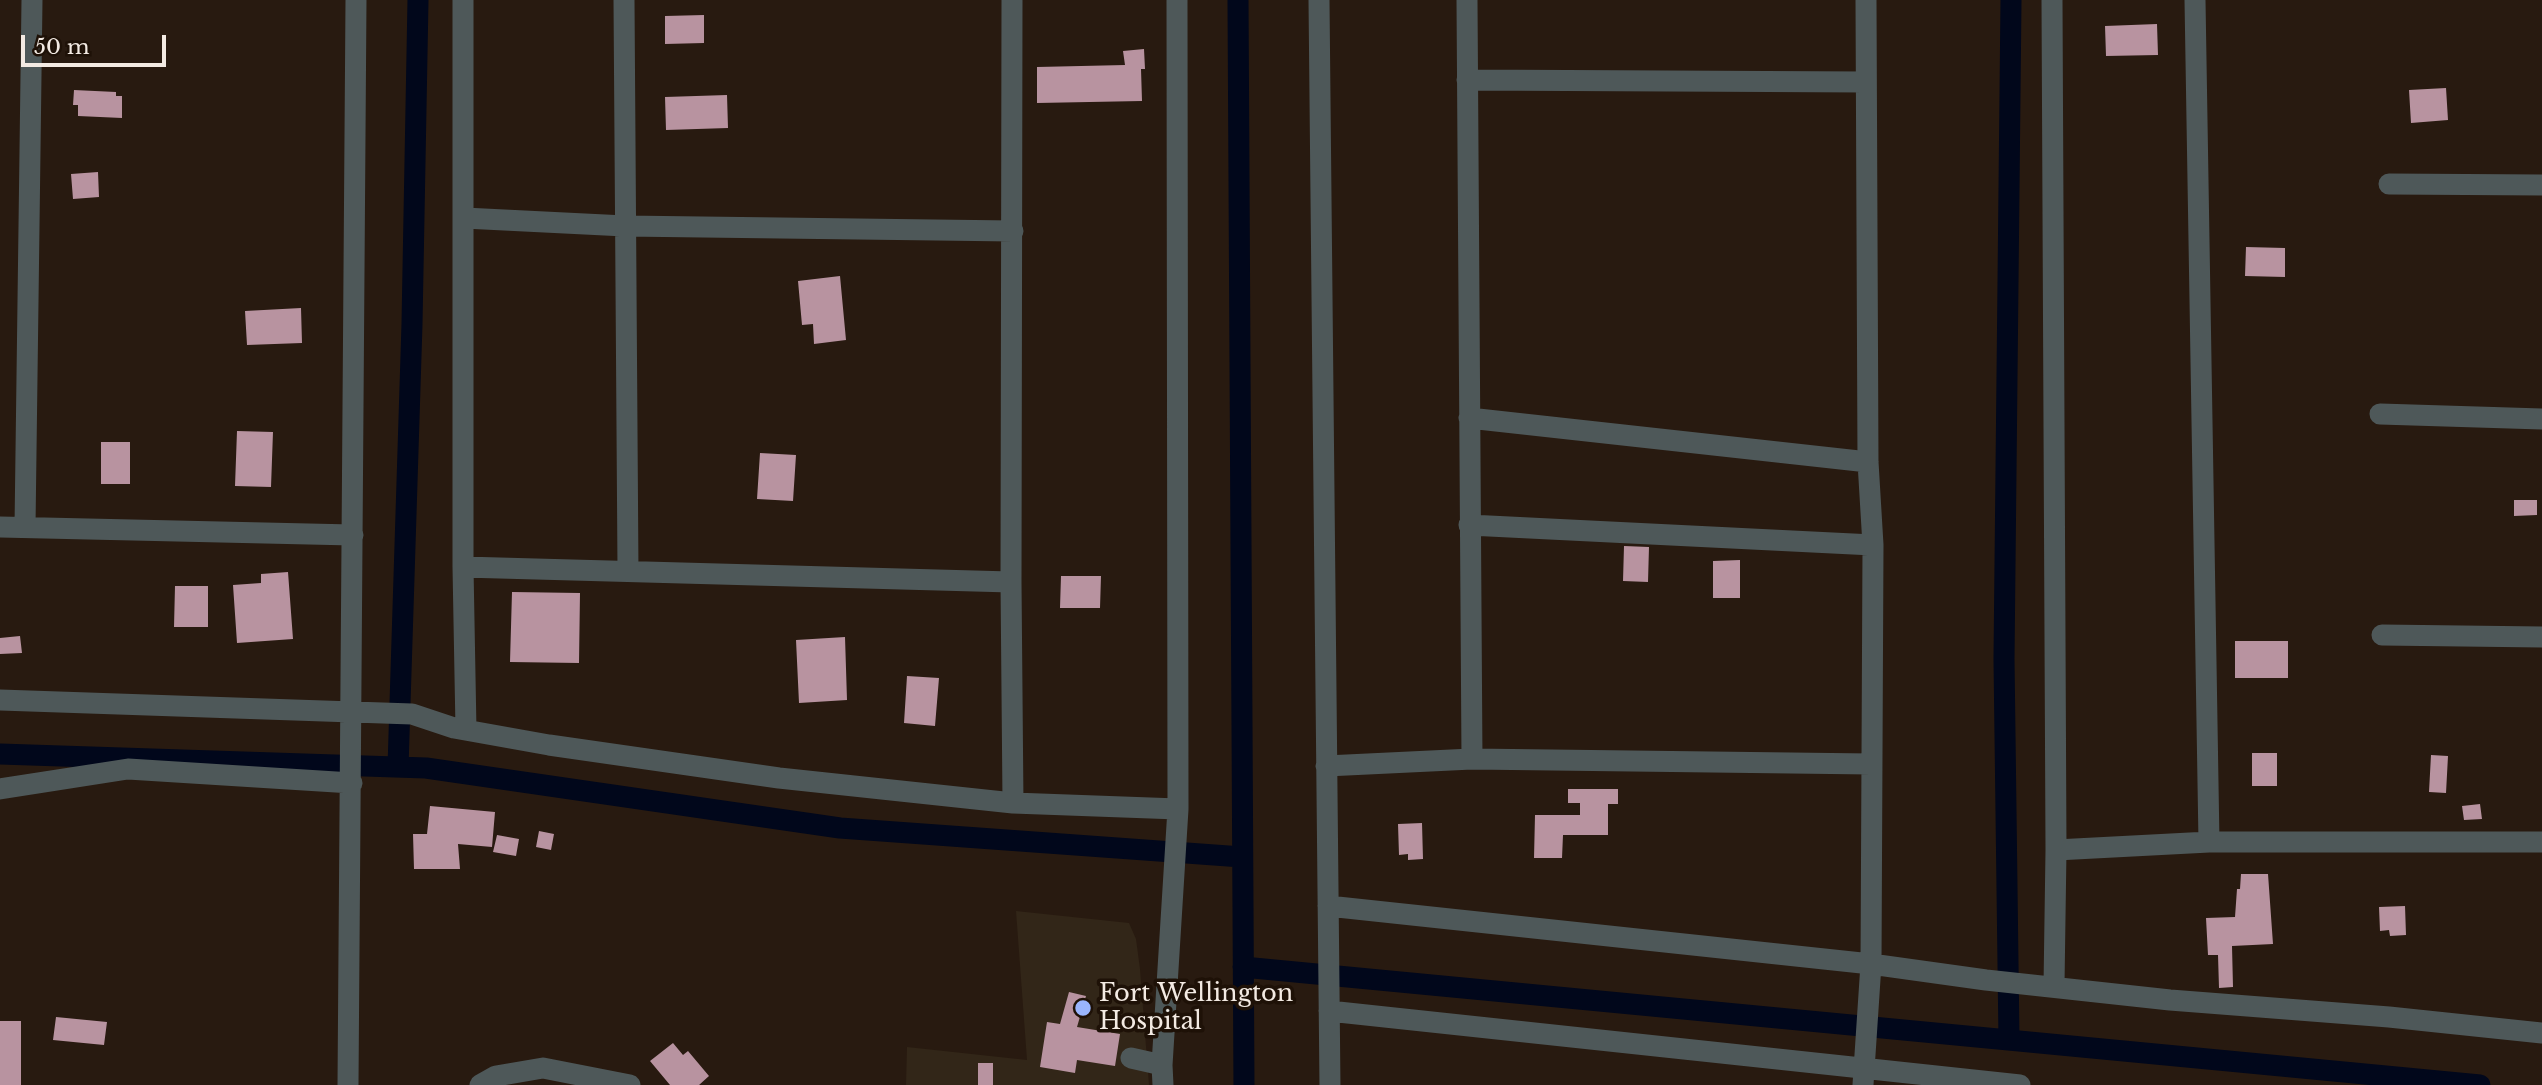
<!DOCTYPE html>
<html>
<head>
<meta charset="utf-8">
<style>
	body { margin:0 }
	#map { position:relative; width:2542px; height:1085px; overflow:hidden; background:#281a10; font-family:"Libre Baskerville",serif }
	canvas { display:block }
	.scale { position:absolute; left:21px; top:35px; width:145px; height:32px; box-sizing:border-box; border:4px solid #f3eae3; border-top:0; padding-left:9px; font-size:21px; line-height:24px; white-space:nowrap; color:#f3eae3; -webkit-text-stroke:5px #1e1107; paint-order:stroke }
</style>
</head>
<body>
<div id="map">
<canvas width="2542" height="1085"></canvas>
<div class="scale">50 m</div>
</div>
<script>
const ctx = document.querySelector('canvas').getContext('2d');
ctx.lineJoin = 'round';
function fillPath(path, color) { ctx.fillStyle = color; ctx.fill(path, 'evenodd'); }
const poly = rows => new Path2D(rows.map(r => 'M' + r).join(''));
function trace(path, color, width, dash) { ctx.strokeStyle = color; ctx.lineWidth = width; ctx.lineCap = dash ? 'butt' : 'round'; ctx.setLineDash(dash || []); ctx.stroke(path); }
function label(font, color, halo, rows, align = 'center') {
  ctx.font = font + ' "Libre Baskerville",serif'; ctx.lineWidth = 7; ctx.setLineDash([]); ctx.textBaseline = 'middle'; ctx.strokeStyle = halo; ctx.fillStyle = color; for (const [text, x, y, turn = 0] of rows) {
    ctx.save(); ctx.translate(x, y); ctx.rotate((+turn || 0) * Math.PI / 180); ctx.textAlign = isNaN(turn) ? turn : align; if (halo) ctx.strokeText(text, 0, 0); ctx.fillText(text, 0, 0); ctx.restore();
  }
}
fillPath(poly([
	[1016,911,1129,923,1136,939,1140,969,1149,1085,906,1085,907,1047,1027,1060]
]), '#322618');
trace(poly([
	[1238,0,1244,1085],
	[0,754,426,768,840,828,1242,857],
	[398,767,412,324,418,0],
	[1243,967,2480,1085],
	[2009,1040,2004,659,2011,0]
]), '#01071b', 21);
fillPath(poly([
	[704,15,704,43,665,44,665,16],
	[2157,24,2158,55,2106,56,2105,26],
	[1144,49,1145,69,1141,69,1142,101,1037,103,1037,67,1125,65,1123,51],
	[2446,88,2448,120,2411,123,2409,90],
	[74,90,116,92,116,96,122,96,122,118,78,116,78,105,73,105],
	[727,95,728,128,666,130,665,97],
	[98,172,99,197,73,199,71,174],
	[2246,247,2285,248,2285,277,2245,276],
	[840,276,846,340,814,344,813,324,802,325,798,281],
	[301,308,302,343,247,345,245,311],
	[237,431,273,432,271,487,235,486],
	[101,442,130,442,130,484,101,484],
	[760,453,796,455,793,501,757,499],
	[2514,500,2537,500,2537,515,2514,516],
	[1624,546,1649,547,1648,582,1623,581],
	[1740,560,1740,598,1713,598,1713,561],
	[288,572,293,639,237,643,233,585,261,583,261,574],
	[1061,576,1101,576,1100,608,1060,608],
	[175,586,208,586,208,627,174,627],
	[512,592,580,593,579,663,510,662],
	[20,636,22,653,0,654,0,638],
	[845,637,847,700,799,703,796,640],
	[2235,641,2288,641,2288,678,2235,678],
	[907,676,939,678,935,726,904,723],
	[2252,753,2277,753,2277,786,2252,786],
	[2431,755,2448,756,2446,793,2429,792],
	[1568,789,1618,789,1618,804,1608,804,1608,835,1563,835,1562,858,1534,858,1535,815,1580,815,1580,803,1568,803],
	[2480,804,2482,819,2464,820,2462,806],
	[430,806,495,812,492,847,458,844,460,869,414,869,413,834,427,834],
	[1422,823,1423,859,1408,860,1408,854,1399,855,1398,824],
	[539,831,554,834,551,850,536,847],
	[497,835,519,839,516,856,493,852],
	[2241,874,2268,874,2273,944,2232,946,2233,987,2219,988,2218,955,2208,955,2206,918,2235,917,2237,889,2240,889],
	[2405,906,2406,935,2390,936,2389,930,2380,931,2379,907],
	[1069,992,1086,996,1077,1027,1120,1034,1115,1066,1077,1060,1075,1073,1040,1067,1047,1022,1060,1024],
	[56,1017,107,1022,104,1045,53,1040],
	[0,1021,21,1021,21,1085,0,1085],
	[673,1043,683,1055,688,1051,709,1076,699,1085,670,1085,650,1061],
	[978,1063,993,1063,993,1085,978,1085]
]), '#b893a0');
trace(poly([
	[463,0,463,567,466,730],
	[624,0,628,571],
	[1012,0,1011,582,1013,803],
	[1319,0,1330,1085],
	[2052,0,2056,850,2054,986],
	[2195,0,2209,842],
	[1467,80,1866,82],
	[2389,184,2542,185],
	[464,218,625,226,1013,231],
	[2380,414,2542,419],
	[1469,418,1868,462],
	[1469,525,1873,545],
	[0,527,353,535],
	[25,527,32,0],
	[463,567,1011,582],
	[2382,635,2542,637],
	[0,700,412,714,454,728,549,745,779,778,1013,803,1178,809],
	[1472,759,1871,764],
	[1326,766,1472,759,1467,0],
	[0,789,128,769,352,783],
	[2056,850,2209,842,2542,842],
	[1328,906,1871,964,1986,980,2170,1000,2389,1017,2542,1033],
	[1329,1011,2020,1085],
	[1131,1058,1162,1065],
	[348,1085,356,0],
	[480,1085,496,1076,543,1068,630,1085],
	[1163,1085,1162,1065,1178,809,1177,0],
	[1863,1085,1871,964,1873,545,1868,462,1866,0]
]), '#4e5859', 21);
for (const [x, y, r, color] of [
	[1083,1008,9,"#9ab5fd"]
]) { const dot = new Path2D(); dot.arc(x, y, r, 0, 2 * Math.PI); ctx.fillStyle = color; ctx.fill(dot); trace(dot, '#1e1107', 2.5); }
label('24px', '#f3eae3', '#1e1107', [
	["Fort Wellington",1099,994],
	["Hospital",1099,1022]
], 'left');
</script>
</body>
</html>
